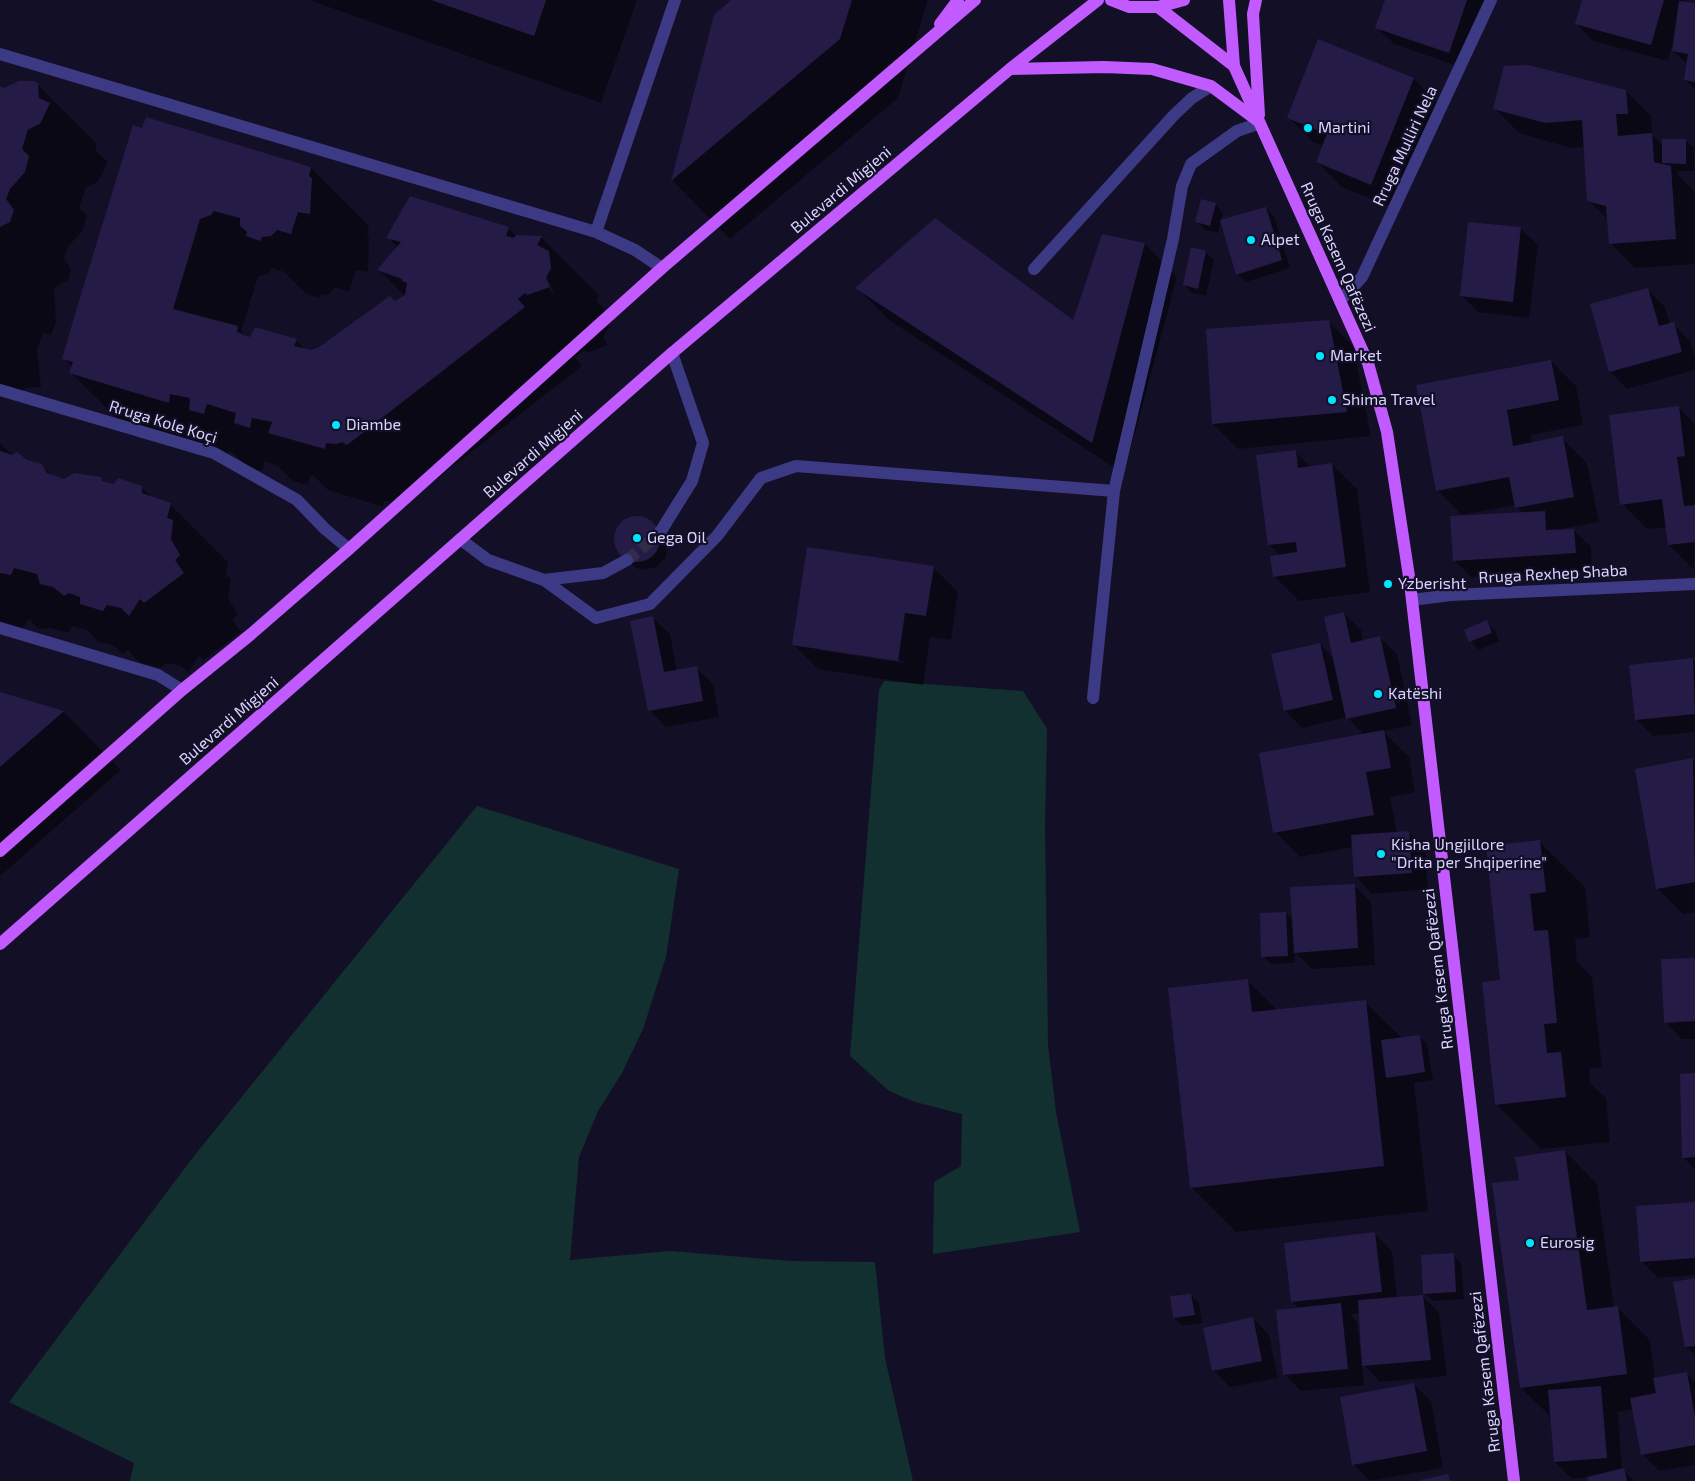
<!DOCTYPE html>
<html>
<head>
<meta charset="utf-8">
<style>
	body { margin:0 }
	canvas { display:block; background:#130f26 }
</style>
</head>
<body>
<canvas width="1695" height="1481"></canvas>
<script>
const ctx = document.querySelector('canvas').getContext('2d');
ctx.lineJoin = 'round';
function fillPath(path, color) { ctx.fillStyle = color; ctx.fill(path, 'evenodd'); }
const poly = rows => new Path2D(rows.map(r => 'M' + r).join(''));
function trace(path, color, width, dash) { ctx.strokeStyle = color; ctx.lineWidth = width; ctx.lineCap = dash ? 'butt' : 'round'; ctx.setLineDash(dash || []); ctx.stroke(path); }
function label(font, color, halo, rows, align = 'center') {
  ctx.font = font + ' "Exo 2",sans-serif'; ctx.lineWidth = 4.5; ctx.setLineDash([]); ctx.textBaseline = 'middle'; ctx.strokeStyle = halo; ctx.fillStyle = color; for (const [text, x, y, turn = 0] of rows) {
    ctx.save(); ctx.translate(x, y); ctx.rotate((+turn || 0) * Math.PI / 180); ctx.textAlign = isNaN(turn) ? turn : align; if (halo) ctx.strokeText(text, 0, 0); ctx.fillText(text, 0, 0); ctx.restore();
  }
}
fillPath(poly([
	[884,681,1023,691,1047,729,1045,825,1048,1045,1056,1112,1080,1232,933,1254,934,1182,961,1166,962,1114,915,1102,889,1091,850,1056,879,690],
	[477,806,679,869,666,957,643,1029,622,1073,598,1111,579,1157,570,1260,670,1251,790,1261,875,1262,885,1358,913,1481,130,1481,134,1463,9,1402,194,1156]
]), '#12302f');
fillPath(poly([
	[309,0,637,0,601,103],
	[733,0,928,0,898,98,730,239,673,181,715,16],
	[1386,0,1490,0,1466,69,1394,44,1377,28],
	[1583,0,1685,0,1684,3,1695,5,1695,89,1685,80,1688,65,1671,49,1668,61,1593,41,1577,24],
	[1414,79,1439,104,1396,209,1342,187,1317,162,1324,146,1313,142,1288,117],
	[37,84,96,143,96,151,108,162,98,182,86,187,79,208,87,215,83,230,68,247,64,258,71,269,68,280,54,288,56,322,51,335,43,333,37,349,41,387,25,388,20,401,0,388,0,88,4,89],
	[31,126,33,128,23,133],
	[1626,91,1651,116,1652,135,1664,146,1686,140,1694,148,1694,171,1678,171,1678,175,1695,192,1695,264,1635,268,1610,243,1609,221,1589,201,1585,147,1571,148,1519,133,1494,108],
	[134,126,311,168,369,226,367,234,369,237,368,272,356,270,349,292,335,287,329,294,320,295,319,298,306,294,284,272,272,268,269,273,258,277,241,331,247,337,251,338,255,328,296,340,306,350,312,351,324,346,405,296,379,270,398,248,388,237,509,228,517,237,541,237,599,295,596,301,606,311,609,327,603,337,608,345,587,353,584,350,575,358,582,366,406,503,384,501,383,507,328,490,314,476,310,475,308,485,293,481,278,466,265,461,262,471,248,468,232,452,228,451,227,460,129,430,70,372,72,367,64,358],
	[544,278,547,278,554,292,552,293],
	[1215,204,1223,213,1221,221,1266,208,1274,216,1290,268,1246,282,1237,274,1221,221,1218,233,1205,230,1197,222],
	[1469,223,1521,229,1538,245,1529,318,1478,312,1461,295],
	[1145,244,1177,277,1124,474,889,320,857,288,1074,322],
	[1192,249,1206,252,1214,260,1206,296,1192,293,1184,284],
	[1648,290,1665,307,1670,325,1673,324,1690,341,1695,358,1695,370,1627,389,1610,372,1592,305],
	[1328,321,1353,346,1371,436,1238,449,1213,424],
	[1551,361,1576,386,1583,425,1531,435,1532,443,1562,438,1587,463,1599,522,1560,529,1574,530,1591,547,1592,570,1471,577,1454,560,1522,513,1516,505,1462,515,1437,490,1417,386],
	[1678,407,1695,424,1694,570,1669,545,1667,527,1647,529,1622,504],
	[0,443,13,456,42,465,53,477,64,481,100,478,106,484,141,487,153,498,170,504,228,562,226,574,231,579,228,599,238,614,232,619,241,632,203,660,199,656,188,673,181,666,166,663,162,668,139,662,128,650,123,654,113,645,99,642,87,630,72,626,69,633,50,628,39,629,29,619,23,628,0,621],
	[1295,451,1311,467,1332,464,1357,489,1370,592,1299,601,1274,576,1280,556,1269,544],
	[637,517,644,519,655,528,664,536,667,543,666,557,656,567,643,570,636,568,617,549,615,535,623,522],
	[933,567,958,592,951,640,930,637,923,685,818,669,793,644],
	[819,648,904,661,904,663,819,650],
	[1344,613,1361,630,1363,641,1380,638,1397,654,1412,725,1383,731,1409,757,1415,792,1390,797,1397,833,1408,832,1425,849,1428,889,1372,894,1356,877,1353,847,1300,857,1275,832,1364,735,1347,717,1302,728,1285,711,1273,655,1320,644,1334,659],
	[653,618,670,634,677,671,696,668,713,684,719,717,666,727,649,710],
	[1487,622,1495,630,1499,641,1479,650,1471,641],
	[1692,659,1695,662,1695,732,1653,736,1637,720],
	[0,693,64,712,121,770,0,876],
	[1693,759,1695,762,1695,912,1683,914,1658,889,1637,770],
	[1540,842,1585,887,1590,937,1575,939,1577,962,1592,977,1602,1067,1589,1069,1590,1083,1606,1098,1610,1142,1541,1149,1496,1104,1501,981],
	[1354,885,1371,902,1375,965,1312,969,1295,952,1295,963,1271,964,1263,956,1286,913,1293,920],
	[1695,959,1695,1039,1682,1039,1665,1022],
	[1248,981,1278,1011,1365,1002,1402,1038,1419,1036,1427,1044,1433,1080,1414,1083,1428,1211,1236,1232,1191,1187],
	[1695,1074,1695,1169,1683,1157],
	[1565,1151,1597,1184,1614,1308,1617,1307,1650,1340,1655,1379,1686,1373,1695,1382,1695,1465,1659,1471,1642,1454,1634,1409,1618,1412,1622,1470,1635,1481,1590,1481,1589,1477,1572,1479,1555,1462,1552,1418,1521,1388,1520,1181],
	[1695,1203,1695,1275,1658,1278,1641,1261],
	[1375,1234,1392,1251,1397,1298,1423,1296,1439,1313,1447,1376,1380,1382,1362,1363,1364,1385,1301,1391,1284,1374,1299,1309,1292,1301],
	[1360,1313,1363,1354,1361,1355,1357,1322,1350,1314],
	[1453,1255,1461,1263,1464,1299,1433,1301,1424,1293],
	[1695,1279,1695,1355,1686,1347],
	[1191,1295,1199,1303,1202,1323,1182,1326,1174,1318],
	[1253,1318,1269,1335,1278,1378,1230,1387,1213,1370],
	[1414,1385,1431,1401,1443,1468,1370,1481,1353,1464]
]), '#0007');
fillPath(poly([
	[431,0,546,0,534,36],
	[731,0,852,0,840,39,671,181,714,15],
	[1385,0,1467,0,1449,53,1375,28],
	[1582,0,1664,0,1651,45,1575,24],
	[1679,1,1695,3,1695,82,1684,80,1688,54,1672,51],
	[1318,39,1414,78,1371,185,1316,162,1327,134,1287,118],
	[1528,65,1626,90,1628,114,1616,114,1618,136,1652,133,1654,162,1671,166,1676,239,1609,244,1606,206,1587,201,1582,120,1545,123,1493,109,1504,66],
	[19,81,34,81,38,83,39,98,50,103,40,124,28,129,22,149,29,156,25,172,10,189,6,199,14,210,10,222,0,227,0,86,4,88],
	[146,117,311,167,309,176,312,178,310,214,298,212,291,234,277,230,271,236,262,237,260,241,246,236,247,232,240,226,240,218,214,211,211,215,200,219,173,309,238,326,237,332,250,337,255,327,297,339,294,346,312,350,319,347,390,296,395,301,405,295,407,283,402,281,402,279,377,270,401,242,386,238,410,196,509,227,506,236,514,238,516,235,542,236,537,245,549,251,551,268,546,278,550,287,527,295,525,293,518,299,525,307,347,445,342,442,336,444,326,443,325,449,268,433,272,422,252,418,250,428,234,423,236,413,207,404,204,414,189,410,190,398,170,394,169,403,69,373,73,362,62,359,78,304,133,125,142,128],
	[1662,139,1686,139,1686,164,1662,163],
	[1201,199,1216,203,1210,226,1195,222],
	[1266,207,1282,260,1236,275,1220,220],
	[935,218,1073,320,1102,234,1145,243,1092,443,855,288],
	[1468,222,1521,227,1513,302,1460,296],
	[1191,247,1206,251,1198,289,1183,285],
	[1648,288,1659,326,1674,322,1682,352,1609,372,1590,304],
	[1329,320,1347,412,1212,424,1206,329],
	[1551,360,1559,400,1507,410,1513,446,1563,436,1574,497,1515,508,1509,477,1436,491,1416,385],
	[1679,406,1685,456,1677,457,1684,506,1695,505,1695,542,1668,545,1662,499,1620,505,1609,415],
	[1296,450,1298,468,1332,463,1346,567,1273,577,1270,556,1297,552,1296,542,1268,545,1256,455],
	[0,451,12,455,17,452,27,460,42,464,47,473,64,479,74,473,101,477,102,481,114,484,118,478,142,486,142,493,171,503,167,518,173,520,171,539,180,555,175,560,184,573,144,603,140,599,129,616,121,608,107,605,103,611,80,604,80,597,69,593,64,596,53,587,40,584,37,574,14,568,11,575,0,573],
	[1545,511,1546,530,1574,529,1576,553,1453,561,1450,516],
	'614 539a23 23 0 1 1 46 0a23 23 0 1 1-46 0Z',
	[807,547,934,566,926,616,905,613,898,661,792,645],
	[1344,612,1351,643,1380,636,1396,708,1346,719,1324,617],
	[653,616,664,672,697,666,703,701,648,711,630,621],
	[1487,620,1492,633,1469,642,1464,630],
	[1320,643,1333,700,1284,711,1271,654],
	[1693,658,1695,714,1635,720,1629,665],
	[0,692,64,711,0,767],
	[1384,730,1391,768,1366,772,1374,815,1273,833,1259,753],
	[1693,758,1695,882,1656,889,1635,769],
	[1409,831,1412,873,1354,877,1351,835],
	[1540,840,1546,892,1530,894,1534,931,1548,930,1557,1023,1544,1024,1547,1053,1561,1052,1566,1097,1495,1105,1482,982,1500,980,1486,846],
	[1355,884,1358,948,1294,953,1290,887],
	[1286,912,1288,956,1261,957,1260,913],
	[1695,958,1695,1021,1664,1023,1661,959],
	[1248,979,1252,1012,1366,1000,1384,1166,1190,1188,1168,988],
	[1420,1035,1425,1072,1386,1078,1381,1040],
	[1695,1073,1695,1157,1682,1158,1680,1074],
	[1565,1150,1587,1310,1618,1306,1627,1374,1520,1388,1492,1183,1519,1180,1515,1157],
	[1695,1202,1695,1258,1640,1262,1636,1206],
	[1375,1232,1382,1292,1291,1302,1284,1243],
	[1454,1253,1456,1292,1423,1294,1421,1255],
	[1695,1278,1695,1346,1685,1347,1673,1282],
	[1191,1294,1195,1315,1173,1318,1170,1296],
	[1423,1295,1431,1360,1362,1366,1358,1300],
	[1341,1303,1348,1369,1283,1375,1276,1310],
	[1253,1317,1262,1361,1212,1371,1203,1328],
	[1687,1372,1695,1417,1695,1445,1641,1455,1630,1398,1656,1393,1653,1378],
	[1414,1383,1427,1451,1352,1465,1340,1397],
	[1601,1386,1607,1458,1554,1462,1548,1390],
	[1624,1468,1627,1481,1588,1481,1587,1477],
	[1448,1474,1450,1481,1421,1481,1421,1480]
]), '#241b47');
trace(poly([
	[627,560,659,534]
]), '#312d47', 12, [12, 6]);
trace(poly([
	[0,54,596,232,635,250,662,268],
	[596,232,675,0],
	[1034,269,1174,115,1192,98,1211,86],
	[1340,301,1362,277,1491,0],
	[0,390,214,453,297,500,325,529,349,549],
	[659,534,692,481,703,443,672,353],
	[460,539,488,560,544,580,603,573,627,560],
	[544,580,596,618,650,604,717,536,761,478,796,466,1114,491],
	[1412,600,1451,595,1695,584],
	[0,628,158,675,182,690],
	[1093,698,1114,491,1173,239,1182,186,1191,164,1237,131,1260,123]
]), '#3d3a85', 12);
trace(poly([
	[1111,0,1129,7,1158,7,1184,0],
	[1229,0,1234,66,1368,363,1387,432,1410,583,1514,1481],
	[1256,0,1253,14,1259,115],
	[1158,7,1234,66],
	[940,24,958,0],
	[1010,69,1104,67,1152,69,1211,86,1258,121],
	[0,851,182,690,250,635,349,549,662,268,975,0],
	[0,944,672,353,1010,69,1098,0]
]), '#c25bff', 12);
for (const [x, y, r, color] of [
	[1308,128,5,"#00e5ff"],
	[1251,240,5,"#00e5ff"],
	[1320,356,5,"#00e5ff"],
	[1332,400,5,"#00e5ff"],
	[336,425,5,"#00e5ff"],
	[637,538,5,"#00e5ff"],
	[1388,584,5,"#00e5ff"],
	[1378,694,5,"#00e5ff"],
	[1381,854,5,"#00e5ff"],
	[1530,1243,5,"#00e5ff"]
]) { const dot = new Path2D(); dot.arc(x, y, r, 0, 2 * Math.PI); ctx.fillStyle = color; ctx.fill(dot); trace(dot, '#130f26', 2); }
label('16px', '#d9d4ff', '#130f26', [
	["Martini",1318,128],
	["Alpet",1261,240],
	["Market",1330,356],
	["Shima Travel",1342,400],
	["Diambe",346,425],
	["Gega Oil",647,538],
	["Yzberisht",1398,584],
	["Katëshi",1388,694],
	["Kisha Ungjillore",1391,845],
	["\"Drita per Shqiperine\"",1391,863],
	["Eurosig",1540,1243]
], 'left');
label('16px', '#d9d4ff', '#130f26', [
	["Rruga Mulliri Nela",1405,146,-65],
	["Bulevardi Migjeni",841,190,-40],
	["Rruga Kasem Qafëzezi",1338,257,66],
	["Rruga Kole Koçi",163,422,17],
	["Bulevardi Migjeni",533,454,-41],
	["Rruga Rexhep Shaba",1553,574,-3],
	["Bulevardi Migjeni",229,721,-41],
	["Rruga Kasem Qafëzezi",1438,969,-97],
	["Rruga Kasem Qafëzezi",1485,1372,-97]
]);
</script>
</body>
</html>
